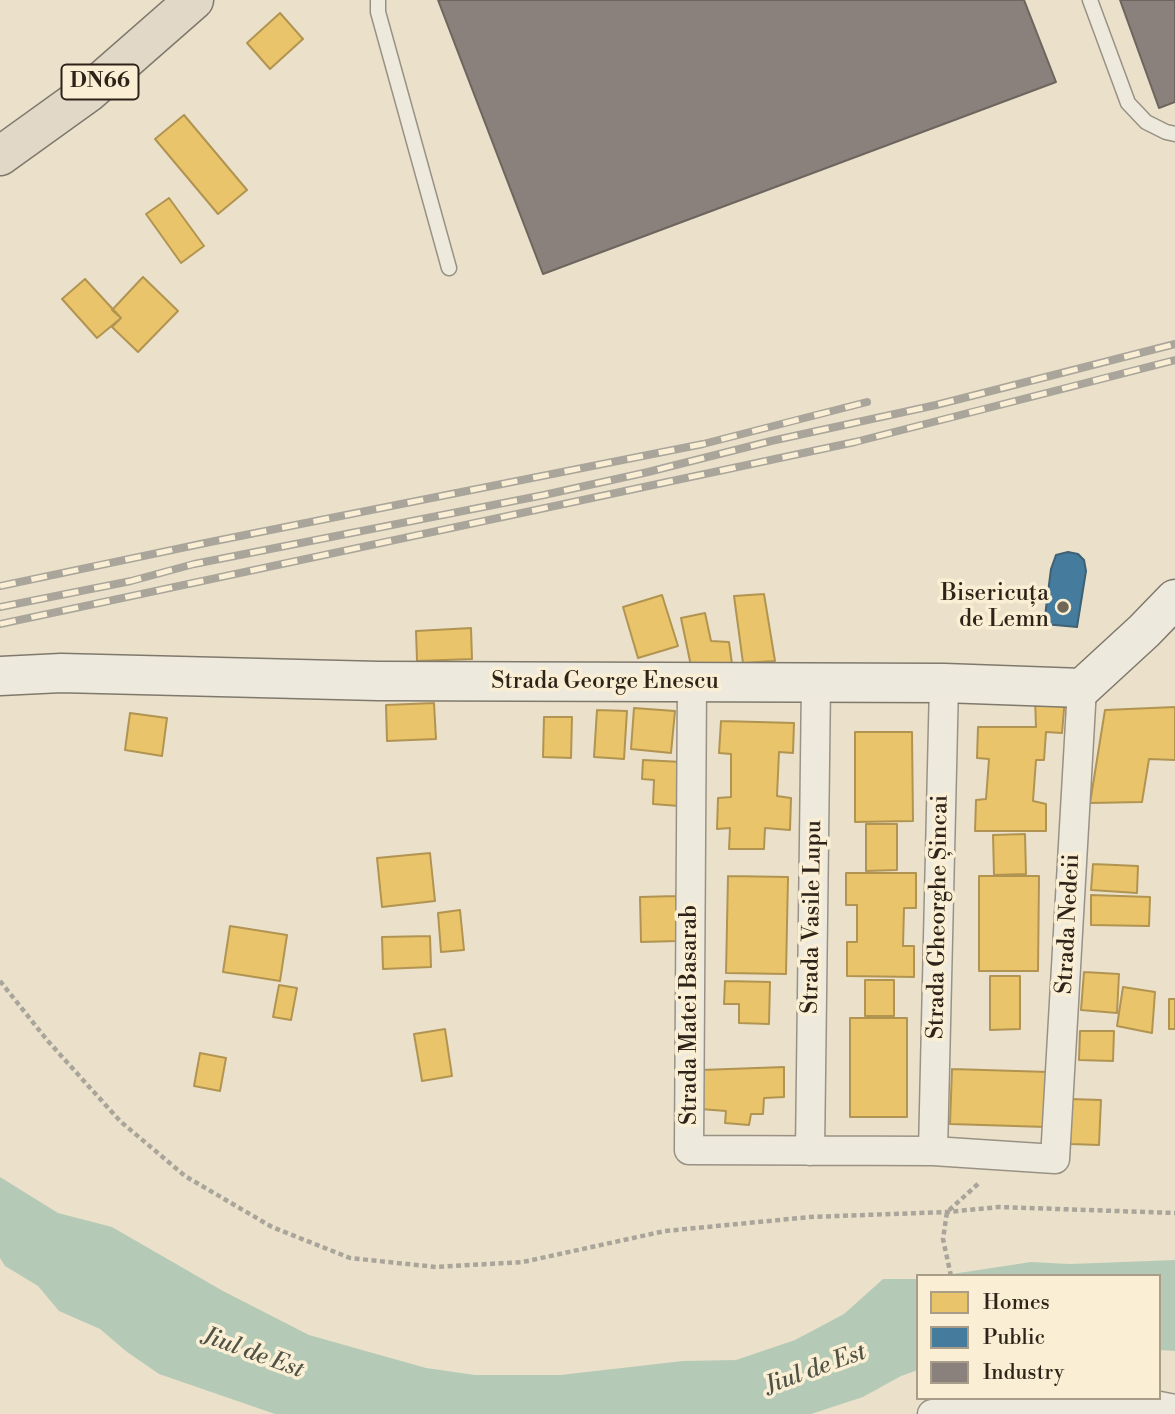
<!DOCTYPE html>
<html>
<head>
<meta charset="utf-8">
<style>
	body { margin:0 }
	#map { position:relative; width:1175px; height:1414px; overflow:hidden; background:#ebe1ca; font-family:"Libre Bodoni",serif }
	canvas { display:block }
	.legend { position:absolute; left:916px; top:1274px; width:245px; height:126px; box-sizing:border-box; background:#faefd4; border:2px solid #a89d89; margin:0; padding:9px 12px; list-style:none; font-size:21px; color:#2d2318 }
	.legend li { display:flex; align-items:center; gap:14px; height:35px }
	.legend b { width:35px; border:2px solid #a89d89 }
</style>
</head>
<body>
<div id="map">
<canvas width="1175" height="1414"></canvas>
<ul class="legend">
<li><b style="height:19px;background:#e9c46a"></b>Homes</li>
<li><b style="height:19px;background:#457b9d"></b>Public</li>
<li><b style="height:19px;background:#8a817c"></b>Industry</li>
</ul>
</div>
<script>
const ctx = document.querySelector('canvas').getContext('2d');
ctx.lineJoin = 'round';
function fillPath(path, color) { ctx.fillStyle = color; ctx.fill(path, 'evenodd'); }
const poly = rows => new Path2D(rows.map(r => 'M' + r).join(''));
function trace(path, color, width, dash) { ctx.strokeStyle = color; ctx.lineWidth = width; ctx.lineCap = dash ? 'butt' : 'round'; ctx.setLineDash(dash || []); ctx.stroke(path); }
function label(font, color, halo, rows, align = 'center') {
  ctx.font = font + ' "Libre Bodoni",serif'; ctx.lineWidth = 7; ctx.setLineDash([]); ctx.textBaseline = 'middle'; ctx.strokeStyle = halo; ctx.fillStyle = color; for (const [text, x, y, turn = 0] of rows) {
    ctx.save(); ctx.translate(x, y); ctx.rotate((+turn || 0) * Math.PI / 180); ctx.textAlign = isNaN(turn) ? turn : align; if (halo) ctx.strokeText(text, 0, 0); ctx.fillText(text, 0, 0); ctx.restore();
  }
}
fillPath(poly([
	[0,1177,58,1213,112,1227,223,1291,309,1335,426,1368,475,1375,560,1375,683,1361,736,1360,795,1340,844,1314,883,1279,918,1279,918,1370,901,1376,863,1397,811,1414,275,1414,159,1374,127,1352,100,1329,59,1311,38,1286,5,1266,0,1258],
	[1175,1260,1175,1351,1159,1350,1159,1276,939,1276,1031,1262,1070,1264]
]), '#b5cab6');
const homes = poly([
	[280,13,303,39,270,69,247,43,280,13],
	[184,115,247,190,218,214,155,139,184,115],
	[169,198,204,246,181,263,146,214,169,198],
	[143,277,178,311,138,352,112,327,121,318,112,310,143,277],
	[85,279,121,318,97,338,62,299,85,279],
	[764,594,775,661,743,663,734,596,764,594],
	[662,595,678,646,638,658,623,607,662,595],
	[705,613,711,641,729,642,732,664,691,666,681,618,705,613],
	[471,628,472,659,417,661,416,631,471,628],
	[1035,698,1065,698,1062,733,1046,732,1044,760,1036,760,1033,801,1046,804,1046,831,975,831,976,800,986,799,989,759,977,758,978,727,1036,727,1035,698],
	[434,703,436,739,387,741,386,705,434,703],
	[1175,707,1175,760,1149,759,1142,802,1090,803,1105,710,1175,707],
	[634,708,675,711,671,753,631,749,634,708],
	[597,710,627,711,624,759,594,757,597,710],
	[130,713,167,718,162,756,125,750,130,713],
	[544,717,572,717,571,758,543,757,544,717],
	[721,721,794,723,793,753,779,752,777,796,791,798,790,830,765,828,764,849,729,849,730,828,717,829,718,798,731,797,731,754,719,753,721,721],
	[855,732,912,732,913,821,855,822,855,732],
	[643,760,682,762,679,806,653,804,654,780,642,779,643,760],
	[866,824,897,824,897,870,866,871,866,824],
	[1025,834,1026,874,994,875,993,835,1025,834],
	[430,853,435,901,382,907,377,858,430,853],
	[1093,864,1138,866,1137,893,1091,890,1093,864],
	[846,873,916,873,916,908,904,908,903,946,914,946,914,977,847,976,847,942,857,942,857,905,846,905,846,873],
	[728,876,788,877,786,974,726,973,728,876],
	[979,876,1039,876,1038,971,979,971,979,876],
	[1091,895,1150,897,1149,926,1091,925,1091,895],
	[676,896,678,941,641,942,640,897,676,896],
	[460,910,464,950,441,952,438,913,460,910],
	[230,926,287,935,280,981,223,972,230,926],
	[430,936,431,967,383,969,382,937,430,936],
	[1084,972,1119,974,1117,1013,1081,1010,1084,972],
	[990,976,1020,976,1020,1029,990,1030,990,976],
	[865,980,894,980,894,1016,865,1016,865,980],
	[725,981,770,982,769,1024,739,1023,739,1004,724,1004,725,981],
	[279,985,297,988,291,1020,273,1017,279,985],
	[1123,987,1155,992,1152,1033,1117,1026,1123,987],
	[1169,999,1175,999,1175,1029,1169,1029,1169,999],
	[850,1018,907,1018,907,1117,850,1117,850,1018],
	[445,1029,452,1076,422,1081,414,1034,445,1029],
	[1080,1031,1114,1031,1113,1061,1079,1060,1080,1031],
	[200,1053,226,1058,220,1091,194,1086,200,1053],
	[784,1067,784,1097,764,1098,763,1114,751,1114,749,1125,725,1123,726,1111,700,1109,701,1070,784,1067],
	[952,1069,1049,1072,1046,1127,950,1124,952,1069],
	[1071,1099,1101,1100,1099,1145,1070,1144,1071,1099]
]);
fillPath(homes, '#e9c46a');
trace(homes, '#b19451', 2);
const public = poly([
	[1068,552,1078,554,1084,560,1086,571,1077,627,1044,624,1051,569,1056,555,1068,552]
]);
fillPath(public, '#457b9d');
trace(public, '#3e6175', 2);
const industry = poly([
	[438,0,1024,0,1056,82,543,274,438,0],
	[1120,0,1175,0,1175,102,1159,108,1120,0]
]);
fillPath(industry, '#8a817c');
trace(industry, '#6e655e', 2);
const lane = poly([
	[378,0,378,12,449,268],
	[1090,0,1128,103,1146,122,1166,132,1175,134]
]);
const street = poly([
	[692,682,689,1150,933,1151,1055,1159,1082,688],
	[810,1151,816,683],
	[933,1151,944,683],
	[932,1414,975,1407,1129,1400,1175,1409]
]);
const secondary = poly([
	[0,676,61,673,378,681,944,683,1082,688,1144,631,1175,599]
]);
const primary = poly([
	[0,156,89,92,194,0]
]);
trace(lane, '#999284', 17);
trace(street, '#999284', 31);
trace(secondary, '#7f786c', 41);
trace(primary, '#7f786c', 41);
trace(poly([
	[0,981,47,1040,120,1121,185,1176,272,1227,350,1258,436,1267,523,1262,665,1231,810,1217,947,1212,999,1207,1175,1213],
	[951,1276,943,1239,947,1212,979,1183]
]), '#aaa59b', 4.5, [5, 3.5]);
trace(lane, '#eee9dd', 14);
trace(street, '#eee9dd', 28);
trace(secondary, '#eee9dd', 38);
trace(primary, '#e1d8c7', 38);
const rail = poly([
	[0,586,210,542,703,444,867,402],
	[0,607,131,581,194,564,544,495,648,472,771,441,936,405,1175,344],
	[0,624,855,442,1175,360]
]);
trace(rail, '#aaa59b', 8);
trace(rail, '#faefd4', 5, [16]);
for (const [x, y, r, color] of [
	[1063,607,7,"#706656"]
]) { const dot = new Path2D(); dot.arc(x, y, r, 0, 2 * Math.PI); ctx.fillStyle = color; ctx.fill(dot); trace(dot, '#faefd4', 2.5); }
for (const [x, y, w] of [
	[100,82,77]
]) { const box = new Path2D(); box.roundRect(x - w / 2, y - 17.5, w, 35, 5); ctx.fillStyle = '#faefd4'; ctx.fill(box); trace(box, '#2d2318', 2); }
label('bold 21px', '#2d2318', null, [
	["DN66",100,82]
]);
label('23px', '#2d2318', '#faefd4', [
	["Bisericuța",1049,594],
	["de Lemn",1049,620]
], 'right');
label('23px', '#2d2318', '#faefd4', [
	["Strada George Enescu",605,682],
	["Strada Vasile Lupu",813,917,-89],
	["Strada Gheorghe Șincai",939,917,-89],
	["Strada Nedeii",1069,924,-87],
	["Strada Matei Basarab",690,1015,-90]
]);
label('italic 24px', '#4f5245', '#faefd4', [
	["Jiul de Est",253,1354,20],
	["Jiul de Est",816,1370,-20]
]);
</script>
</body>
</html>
